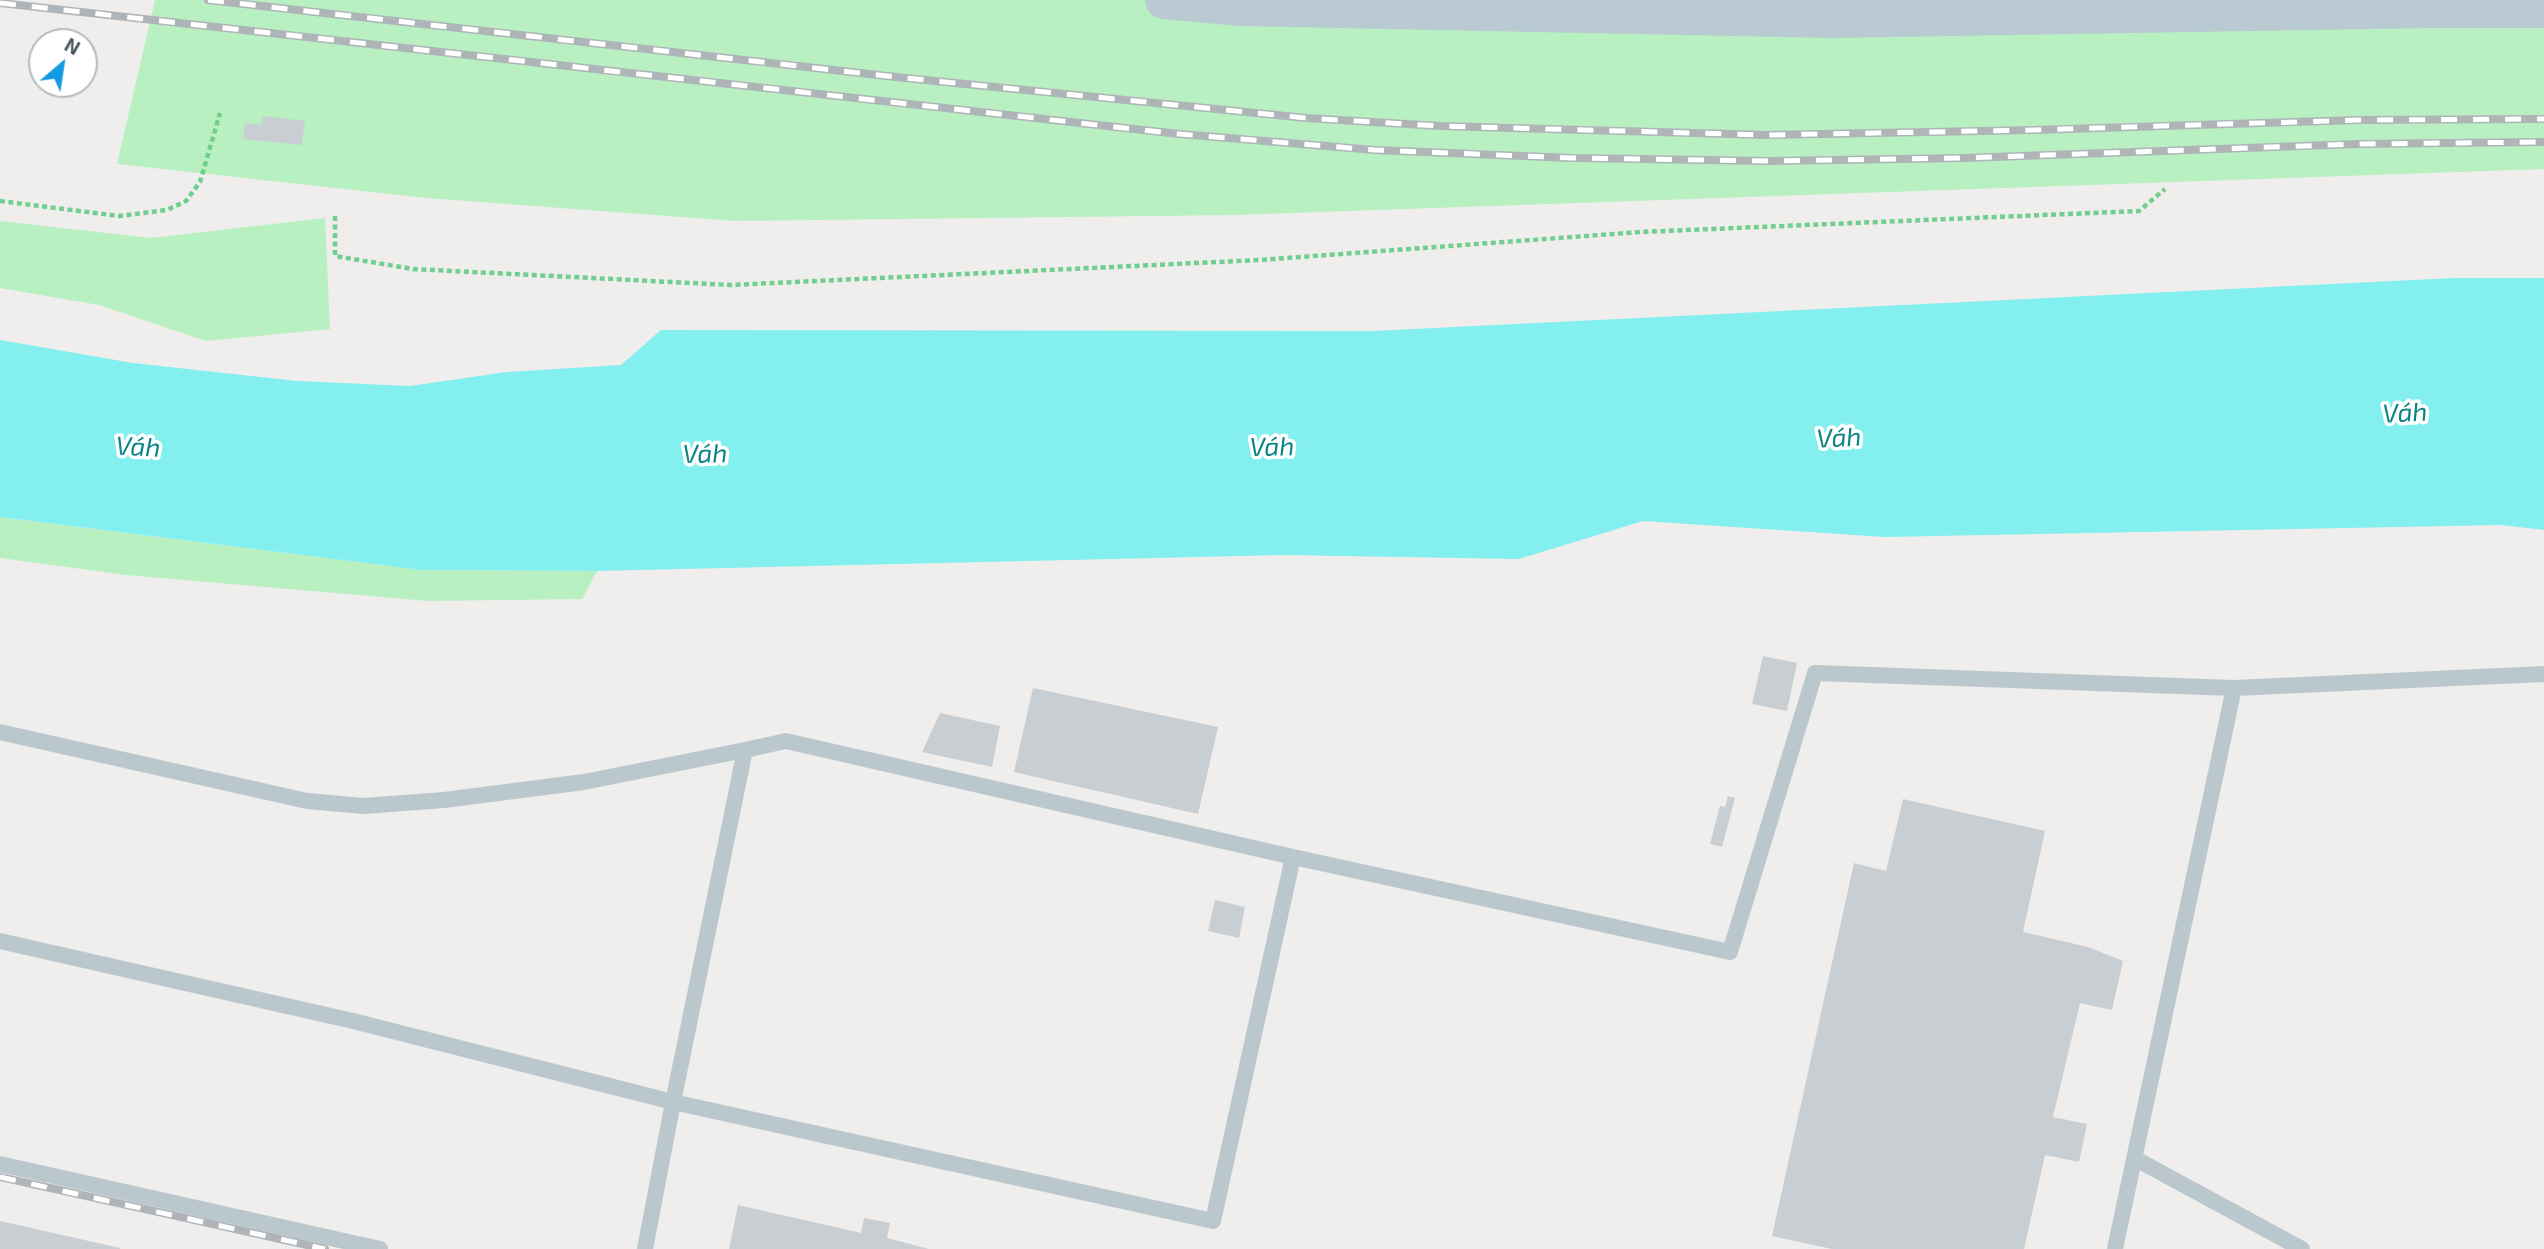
<!DOCTYPE html>
<html>
<head>
<meta charset="utf-8">
<style>
	body { margin:0 }
	#map { position:relative; width:2544px; height:1249px; overflow:hidden; background:#f0eded; font-family:"Exo 2",sans-serif }
	canvas { display:block }
	.north { position:absolute; left:28px; top:28px; width:70px; height:70px; box-sizing:border-box; background:#fff; border:2px solid #b5bbbd; border-radius:50%; rotate:29deg; font-size:19px; font-weight:700; line-height:28px; text-align:center; color:#45555b }
	.north::after { content:''; display:block; margin:auto; width:24px; height:32px; background:#129ae4; clip-path:polygon(50% 0,100% 100%,50% 72%,0 100%) }
</style>
</head>
<body>
<div id="map">
<canvas width="2544" height="1249"></canvas>
<div class="north">N</div>
</div>
<script>
const ctx = document.querySelector('canvas').getContext('2d');
ctx.lineJoin = 'round';
function fillPath(path, color) { ctx.fillStyle = color; ctx.fill(path, 'evenodd'); }
const poly = rows => new Path2D(rows.map(r => 'M' + r).join(''));
function trace(path, color, width, dash) { ctx.strokeStyle = color; ctx.lineWidth = width; ctx.lineCap = dash ? 'butt' : 'round'; ctx.setLineDash(dash || []); ctx.stroke(path); }
function label(font, color, halo, rows, align = 'center') {
  ctx.font = font + ' "Exo 2",sans-serif'; ctx.lineWidth = 7; ctx.setLineDash([]); ctx.textBaseline = 'middle'; ctx.strokeStyle = halo; ctx.fillStyle = color; for (const [text, x, y, turn = 0] of rows) {
    ctx.save(); ctx.translate(x, y); ctx.rotate((+turn || 0) * Math.PI / 180); ctx.textAlign = isNaN(turn) ? turn : align; if (halo) ctx.strokeText(text, 0, 0); ctx.fillText(text, 0, 0); ctx.restore();
  }
}
fillPath(poly([
	[155,0,2544,0,2544,169,1236,215,735,221,426,198,117,164],
	[325,218,330,329,206,341,99,305,0,288,0,221,151,238],
	[0,517,421,570,597,571,582,599,428,601,126,575,0,558]
]), '#b8f0c2');
fillPath(poly([
	[2454,278,2544,278,2544,530,2501,525,1885,537,1643,521,1519,559,1283,555,597,571,421,570,0,517,0,340,133,363,297,381,410,386,507,372,621,365,661,330,1373,331]
]), '#84efef');
fillPath(poly([
	[263,116,305,121,302,145,243,139,245,123,262,125],
	[1763,656,1797,663,1787,711,1752,704],
	[1033,688,1218,727,1198,814,1014,772],
	[940,713,1000,726,992,767,922,752],
	[1728,796,1735,798,1722,847,1710,844,1720,806,1725,807],
	[1903,799,2045,831,2023,932,2088,947,2123,961,2112,1010,2080,1003,2053,1117,2087,1124,2079,1162,2045,1155,2024,1249,1832,1249,1772,1236,1854,863,1886,871],
	[1215,900,1245,907,1239,938,1208,931],
	[738,1205,861,1233,864,1218,890,1223,887,1238,929,1249,729,1249],
	[0,1221,120,1248,120,1249,0,1249]
]), '#c9ced2');
trace(poly([
	[0,201,119,216,167,210,186,201,200,182,220,113],
	[335,216,335,256,413,269,731,285,1260,260,1640,232,2139,211,2165,189]
]), '#6fcf8c', 4.5, [5, 3.5]);
trace(poly([
	[0,732,307,801,364,806,444,800,584,782,745,750],
	[0,941,353,1021,673,1102,745,750,786,741,1293,857],
	[2134,1158,2302,1249],
	[0,1164,380,1249],
	[645,1249,673,1102,1213,1221,1293,857,1730,952,1815,673,2234,688],
	[2115,1249,2234,688,2544,674]
]), '#bac8cd', 16);
trace(poly([
	[1164,0,1240,7,1832,19,2432,9,2544,9]
]), '#b9cad2', 38);
const rail = poly([
	[208,0,905,78,1306,118,1440,126,1766,135,2035,130,2358,120,2544,119],
	[0,3,1179,134,1375,150,1572,158,1769,161,1965,158,2358,144,2544,142],
	[0,1177,325,1249]
]);
trace(rail, '#afb4b8', 8);
trace(rail, '#fff', 5, [16]);
label('italic 26px', '#0a8484', '#fff', [
	["Váh",2405,413,-3],
	["Váh",1839,438,-3],
	["Váh",138,447,3],
	["Váh",1272,447,-1],
	["Váh",705,454,-1]
]);
</script>
</body>
</html>
